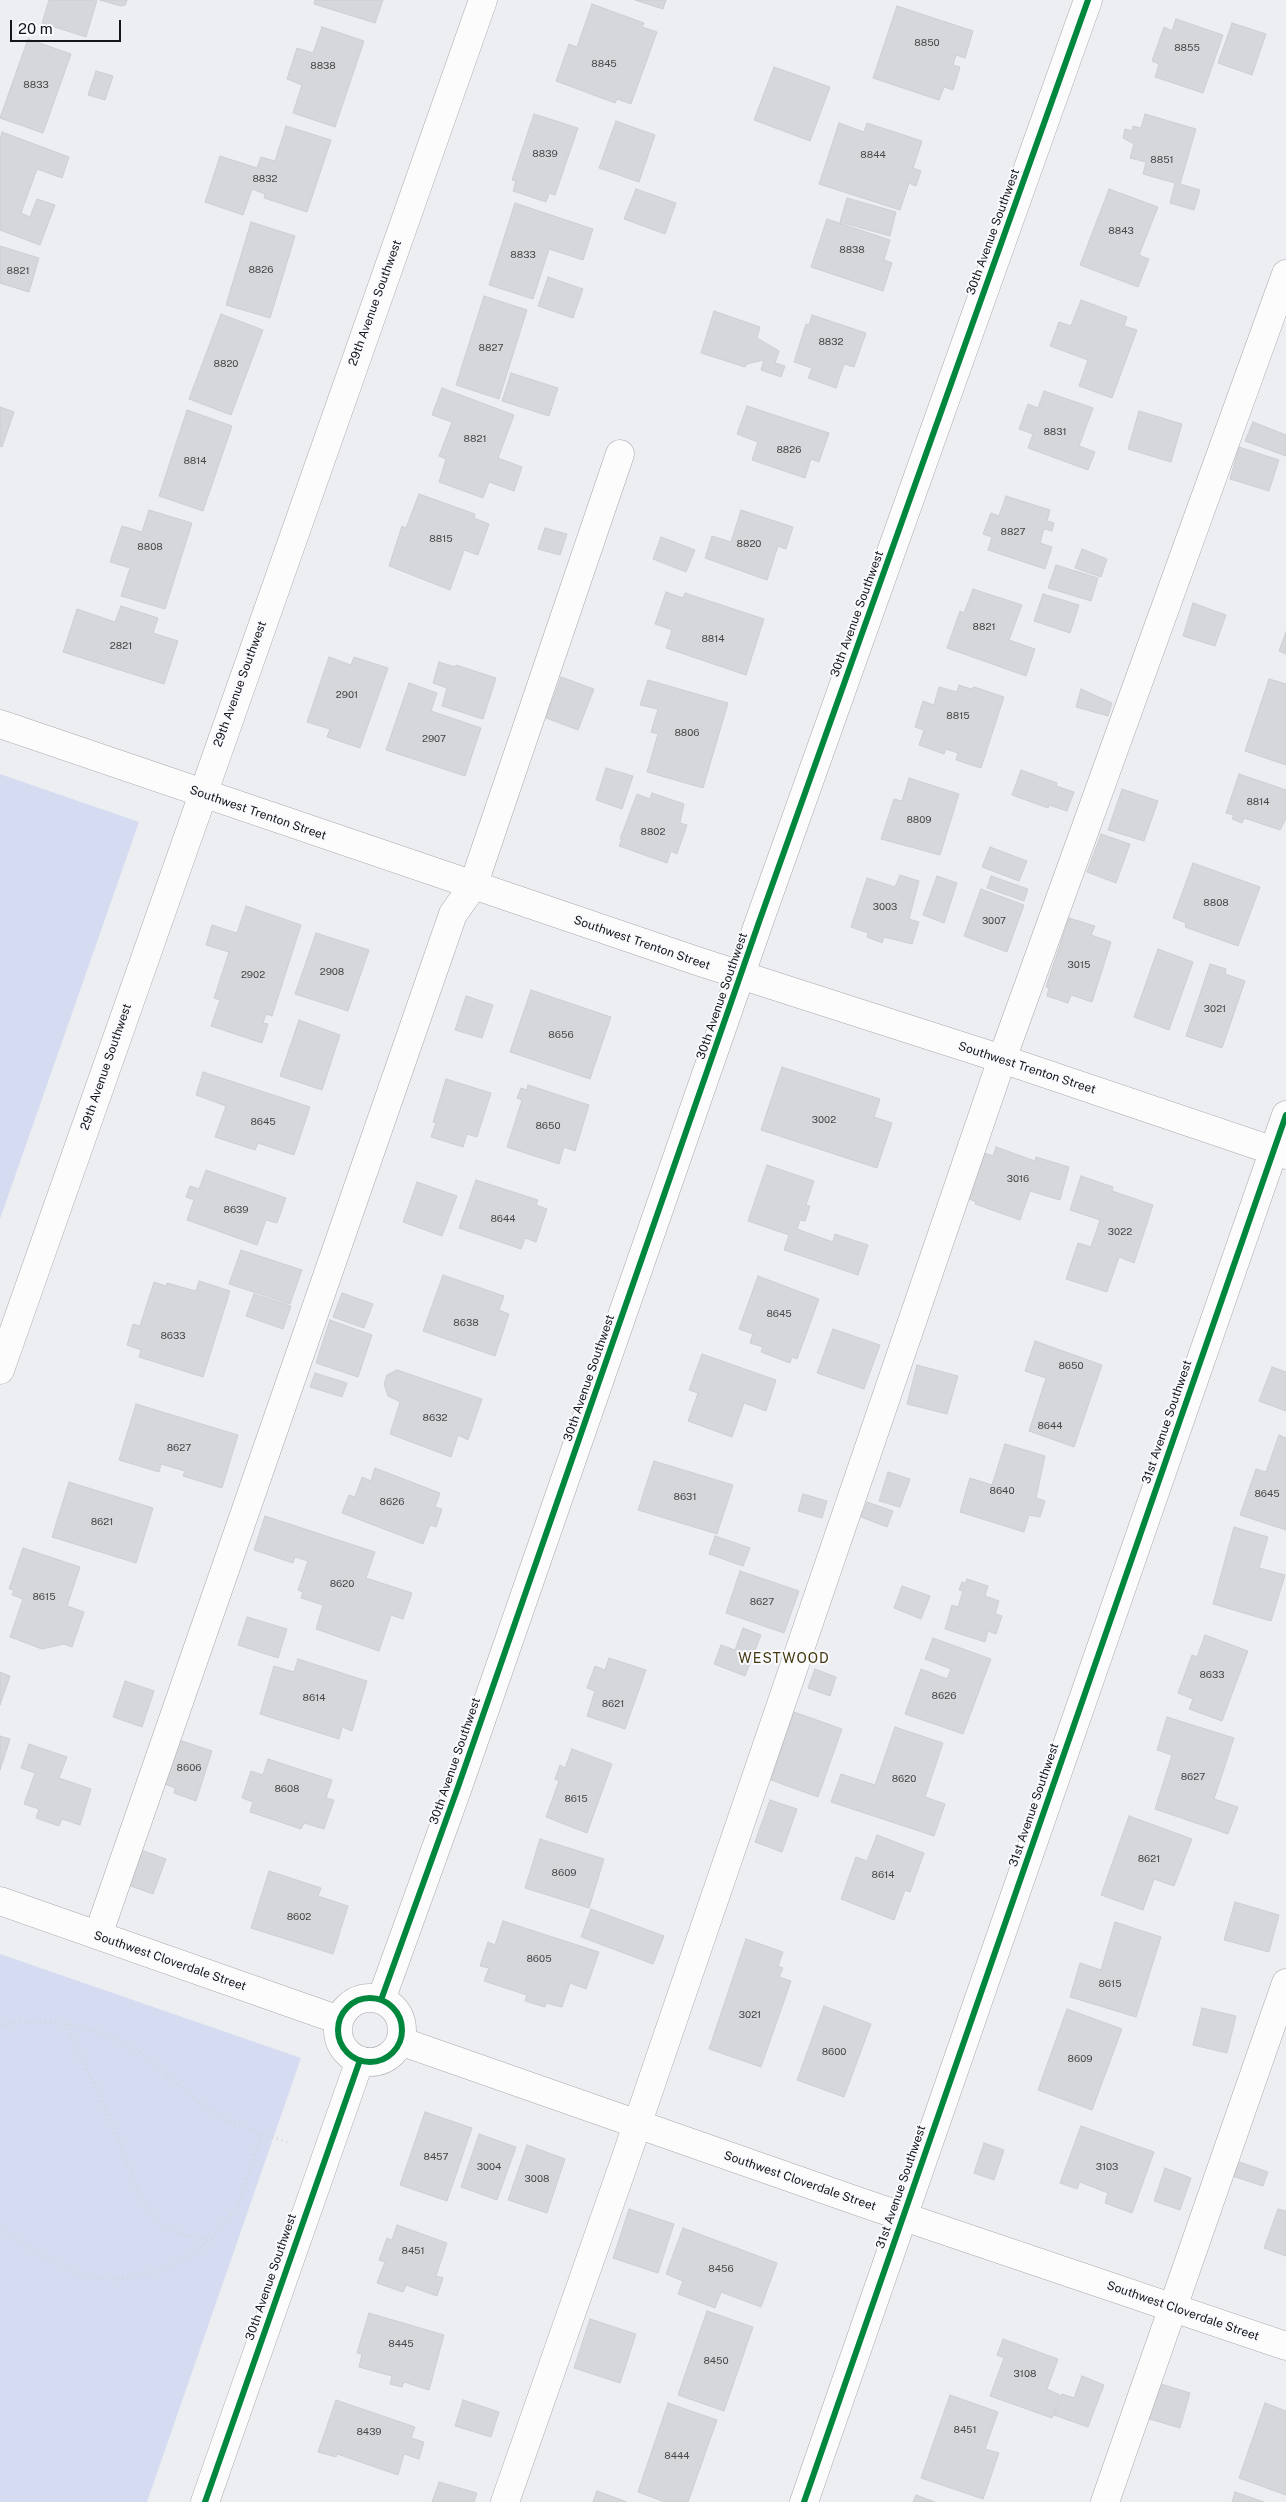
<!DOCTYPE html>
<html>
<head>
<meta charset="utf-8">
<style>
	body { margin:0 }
	#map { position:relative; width:1286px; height:2502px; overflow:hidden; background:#edeef2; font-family:"Public Sans",sans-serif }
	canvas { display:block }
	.scale { position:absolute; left:10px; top:20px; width:111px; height:22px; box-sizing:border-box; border:2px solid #141518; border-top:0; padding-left:6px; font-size:15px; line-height:18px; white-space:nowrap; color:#141518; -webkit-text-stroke:4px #f9fafe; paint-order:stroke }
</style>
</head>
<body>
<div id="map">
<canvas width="1286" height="2502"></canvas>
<div class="scale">20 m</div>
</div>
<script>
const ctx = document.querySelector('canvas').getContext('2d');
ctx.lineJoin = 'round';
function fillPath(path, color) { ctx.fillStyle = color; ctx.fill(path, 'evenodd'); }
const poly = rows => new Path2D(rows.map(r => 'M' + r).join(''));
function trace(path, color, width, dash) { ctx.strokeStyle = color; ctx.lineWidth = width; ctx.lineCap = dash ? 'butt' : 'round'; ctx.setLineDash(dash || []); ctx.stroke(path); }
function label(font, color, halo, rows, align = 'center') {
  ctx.font = font + ' "Public Sans",sans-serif'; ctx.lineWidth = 4; ctx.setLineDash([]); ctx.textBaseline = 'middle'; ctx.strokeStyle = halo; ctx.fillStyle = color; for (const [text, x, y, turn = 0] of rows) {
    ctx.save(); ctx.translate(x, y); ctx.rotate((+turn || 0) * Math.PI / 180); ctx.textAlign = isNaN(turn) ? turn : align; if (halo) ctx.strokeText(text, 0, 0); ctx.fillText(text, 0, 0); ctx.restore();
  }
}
fillPath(poly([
	[0,774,139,822,0,1219],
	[0,1954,301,2058,147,2502,0,2502]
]), '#d5dcf1');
const building = poly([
	[49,0,97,0,86,37,42,23,49,0],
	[100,0,127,0,125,5,121,6,100,0],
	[315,0,383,0,375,23,314,4,315,0],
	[635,0,666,0,663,9,635,0],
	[592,4,644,23,642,27,657,32,631,104,617,99,615,103,556,81,569,44,577,47,592,4],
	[897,6,973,31,965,58,956,55,953,65,960,67,953,90,944,87,939,100,873,78,897,6],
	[1176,19,1223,35,1203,93,1155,77,1159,64,1152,61,1164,27,1172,31,1176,19],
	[1232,23,1266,34,1252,75,1218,63,1232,23],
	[322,27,364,41,335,127,293,113,302,85,287,79,297,48,313,53,322,27],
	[28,39,71,54,43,133,0,118,28,39],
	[774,67,830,87,810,141,754,120,774,67],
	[96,71,113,76,105,100,88,95,96,71],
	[534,114,578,128,555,195,549,193,546,202,513,191,516,181,512,180,534,114],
	[1145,114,1196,129,1180,184,1200,190,1194,210,1170,203,1175,183,1143,174,1146,162,1130,158,1134,144,1123,138,1125,129,1132,131,1133,126,1141,128,1145,114],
	[616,121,655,135,639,182,599,168,616,121],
	[839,123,864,132,867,123,922,141,913,168,921,171,916,186,909,183,900,210,819,184,839,123],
	[286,126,331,140,307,212,264,198,265,194,252,189,243,215,205,202,220,156,257,168,261,157,275,161,286,126],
	[2,132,69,157,62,178,37,169,21,213,30,217,37,199,55,205,40,245,0,230,0,139,2,132],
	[636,189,676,203,665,234,624,219,636,189],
	[1109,189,1158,207,1139,255,1149,259,1138,287,1080,265,1109,189],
	[847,198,896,212,890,236,840,222,847,198],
	[515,203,593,229,583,260,549,249,533,299,489,285,515,203],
	[827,219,890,240,884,260,892,263,883,291,811,267,827,219],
	[251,222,295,236,270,318,226,305,251,222],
	[0,246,39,258,29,292,0,283,0,246],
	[548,277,583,289,573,318,538,306,548,277],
	[484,296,527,310,499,399,456,385,484,296],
	[1081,300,1127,317,1124,326,1137,330,1112,398,1079,386,1088,360,1050,346,1059,322,1071,326,1081,300],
	[714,311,760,327,757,338,779,351,775,363,785,366,781,377,761,370,764,360,747,364,745,367,701,353,714,311],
	[221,314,263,330,231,415,189,399,221,314],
	[812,315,866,333,854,367,844,364,836,388,808,378,812,368,794,362,806,324,809,325,812,315],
	[511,373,558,388,549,416,502,401,511,373],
	[442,388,514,415,498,458,522,467,514,491,489,482,483,498,439,482,446,459,439,456,452,422,432,415,442,388],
	[1044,391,1093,408,1079,446,1095,452,1088,470,1028,448,1033,434,1019,429,1028,404,1038,408,1044,391],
	[747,406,829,433,819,462,811,459,805,478,752,460,758,442,737,434,747,406],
	[0,407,14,412,2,447,0,446,0,407],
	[187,410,232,426,203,511,159,496,187,410],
	[1139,411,1182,424,1171,462,1128,449,1139,411],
	[1253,422,1286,435,1286,456,1245,441,1253,422],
	[1239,447,1279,460,1269,491,1230,479,1239,447],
	[419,494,475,514,474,518,489,524,478,555,464,550,450,590,389,566,402,526,406,528,419,494],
	[1006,496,1050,510,1047,521,1054,523,1052,531,1044,529,1040,543,1052,547,1045,569,988,550,992,537,983,534,991,513,999,516,1006,496],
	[149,510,192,523,165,609,121,596,130,568,110,562,122,526,142,532,149,510],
	[741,510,793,527,786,549,778,546,767,580,705,558,712,536,731,542,741,510],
	[545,528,567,534,560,555,538,549,545,528],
	[661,537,695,550,686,572,653,559,661,537],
	[1082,549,1107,559,1101,577,1075,568,1082,549],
	[1056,565,1098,578,1091,601,1048,588,1056,565],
	[973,589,1022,605,1009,640,1035,649,1026,676,947,648,960,611,964,613,973,589],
	[666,592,683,598,685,593,764,619,746,675,666,648,672,630,655,624,666,592],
	[1043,594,1079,605,1070,633,1034,621,1043,594],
	[1193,603,1226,615,1215,646,1183,636,1193,603],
	[121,606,158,618,153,633,178,641,164,684,63,652,77,609,115,622,121,606],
	[1286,632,1286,654,1279,651,1286,632],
	[329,657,351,665,354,657,388,668,360,748,327,737,330,729,307,722,329,657],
	[439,662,455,667,456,665,496,678,483,719,442,706,447,688,433,683,439,662],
	[561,677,594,689,578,730,546,718,561,677],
	[1269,679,1286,684,1286,765,1245,751,1269,679],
	[648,680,728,703,703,788,647,772,658,734,651,732,658,709,640,705,648,680],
	[409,683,437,693,431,711,481,728,465,776,386,750,409,683],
	[959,685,971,689,974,687,1004,697,981,768,956,760,958,753,946,749,944,754,919,745,924,730,915,727,923,701,934,705,939,687,957,692,959,685],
	[1081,689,1112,703,1108,716,1076,707,1081,689],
	[606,768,633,776,622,809,596,800,606,768],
	[1021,770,1057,783,1056,786,1074,792,1067,811,1049,805,1048,808,1012,795,1021,770],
	[1239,774,1286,790,1286,818,1280,830,1244,818,1242,823,1232,819,1234,815,1226,813,1239,774],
	[909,778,959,794,940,855,881,839,894,799,902,801,909,778],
	[1122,789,1158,801,1144,841,1108,830,1122,789],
	[652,793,684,804,680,823,687,825,677,854,671,851,667,863,619,846,622,839,620,839,637,794,650,799,652,793],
	[1101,834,1130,844,1116,883,1087,872,1101,834],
	[990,847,1027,861,1019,881,982,867,990,847],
	[1193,863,1260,887,1238,946,1185,927,1186,923,1173,918,1193,863],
	[900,875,919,881,909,919,919,922,912,944,884,937,882,943,867,937,868,933,851,927,867,878,895,887,900,875],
	[937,876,957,883,944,923,923,915,937,876],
	[991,876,1028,889,1024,901,987,888,991,876],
	[981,889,1024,905,1007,952,964,936,981,889],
	[246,906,301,925,272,1016,266,1014,263,1023,268,1024,262,1043,211,1026,220,1000,214,998,229,952,206,945,212,925,237,933,246,906],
	[1069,918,1095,926,1091,935,1111,942,1092,1002,1071,995,1068,1003,1047,996,1049,988,1046,987,1069,918],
	[316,933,369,950,348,1011,295,994,316,933],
	[1158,949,1193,962,1169,1030,1134,1017,1158,949],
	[1210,964,1226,969,1225,974,1245,981,1222,1048,1186,1036,1210,964],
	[531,990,611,1017,590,1079,510,1052,531,990],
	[466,996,493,1005,482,1038,455,1030,466,996],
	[299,1020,340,1035,322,1090,280,1076,299,1020],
	[782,1067,880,1099,874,1117,892,1123,877,1168,761,1130,782,1067],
	[203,1072,310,1107,294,1155,258,1143,255,1150,215,1137,226,1106,196,1095,203,1072],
	[446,1079,491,1093,477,1137,467,1134,463,1147,431,1137,436,1123,433,1122,446,1079],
	[528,1085,589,1105,575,1151,564,1147,559,1164,507,1147,522,1100,517,1098,521,1088,527,1090,528,1085],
	[996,1147,1035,1161,1036,1157,1069,1167,1060,1200,1030,1191,1020,1220,975,1204,976,1202,969,1199,966,1194,981,1152,993,1156,996,1147],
	[767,1165,814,1181,806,1205,810,1206,805,1221,800,1220,797,1229,833,1242,835,1234,868,1245,858,1275,784,1250,789,1235,748,1221,767,1165],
	[206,1170,286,1198,277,1223,266,1220,257,1245,187,1220,194,1200,186,1197,190,1186,199,1189,206,1170],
	[1081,1176,1113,1187,1112,1191,1153,1205,1134,1263,1119,1257,1107,1292,1066,1279,1078,1243,1091,1247,1100,1220,1070,1210,1081,1176],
	[476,1180,538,1200,536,1205,547,1209,536,1242,525,1238,521,1249,459,1228,476,1180],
	[417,1182,457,1196,442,1236,403,1222,417,1182],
	[241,1250,302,1270,290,1304,229,1284,241,1250],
	[443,1275,504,1296,499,1310,509,1314,495,1356,423,1331,443,1275],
	[758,1276,819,1299,797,1359,792,1357,790,1363,761,1352,763,1347,750,1343,753,1334,739,1329,758,1276],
	[199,1281,230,1291,203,1377,139,1357,141,1350,127,1345,133,1324,140,1326,154,1282,166,1286,167,1283,196,1291,199,1281],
	[342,1293,373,1304,364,1328,333,1317,342,1293],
	[254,1294,291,1306,283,1329,246,1316,254,1294],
	[330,1320,372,1335,358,1377,316,1363,330,1320],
	[833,1329,880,1345,864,1389,817,1373,833,1329],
	[1035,1341,1102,1365,1074,1447,1029,1431,1046,1378,1025,1371,1035,1341],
	[702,1354,776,1380,766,1411,744,1403,732,1437,688,1421,698,1393,689,1390,702,1354],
	[917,1365,958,1376,947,1414,907,1404,917,1365],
	[1272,1367,1286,1372,1286,1411,1259,1401,1272,1367],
	[397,1370,482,1399,468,1440,458,1435,451,1457,390,1434,400,1402,388,1396,384,1384,387,1375,397,1370],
	[315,1373,347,1383,342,1397,310,1387,315,1373],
	[136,1404,238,1435,222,1488,183,1476,185,1471,161,1464,159,1472,119,1460,136,1404],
	[1279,1435,1286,1438,1286,1530,1240,1515,1256,1469,1266,1472,1279,1435],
	[1005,1444,1045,1456,1036,1498,1045,1501,1040,1517,1029,1515,1024,1532,960,1512,970,1478,992,1485,1005,1444],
	[654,1461,733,1485,717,1534,638,1510,654,1461],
	[375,1468,440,1493,435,1507,442,1509,436,1527,430,1525,423,1544,342,1513,349,1495,355,1497,362,1477,371,1481,375,1468],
	[888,1472,910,1479,900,1507,879,1501,888,1472],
	[69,1482,153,1508,136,1563,52,1537,69,1482],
	[803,1494,827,1501,822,1518,798,1511,803,1494],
	[867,1502,893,1511,887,1527,861,1517,867,1502],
	[265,1516,375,1552,366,1578,412,1593,403,1619,391,1615,379,1651,316,1629,323,1605,301,1598,303,1592,298,1590,308,1561,295,1557,293,1563,254,1550,265,1516],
	[1234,1527,1268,1537,1259,1568,1285,1575,1271,1621,1213,1604,1234,1527],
	[715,1536,750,1548,743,1566,709,1554,715,1536],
	[23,1548,80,1567,67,1606,84,1612,72,1647,64,1644,42,1649,10,1637,23,1599,12,1595,14,1590,9,1589,23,1548],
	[740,1571,799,1591,784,1633,726,1613,740,1571],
	[967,1579,988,1586,985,1596,999,1601,995,1614,1002,1616,996,1634,988,1631,985,1642,945,1629,952,1605,958,1607,963,1591,959,1590,962,1582,966,1583,967,1579],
	[902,1586,930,1596,921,1619,894,1608,902,1586],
	[247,1617,287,1629,278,1658,238,1645,247,1617],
	[743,1628,761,1635,745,1676,714,1664,721,1645,735,1650,743,1628],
	[1205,1635,1248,1651,1222,1721,1189,1709,1193,1699,1178,1693,1192,1655,1197,1657,1205,1635],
	[933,1638,991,1659,963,1734,905,1714,921,1669,947,1679,951,1669,925,1659,933,1638],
	[609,1658,646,1670,625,1729,587,1716,595,1691,587,1688,595,1666,605,1670,609,1658],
	[298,1659,367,1681,352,1731,342,1727,339,1739,260,1714,274,1666,294,1672,298,1659],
	[815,1669,836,1677,830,1696,808,1688,815,1669],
	[0,1672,10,1676,0,1705,0,1672],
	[125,1681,154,1691,142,1727,113,1717,125,1681],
	[794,1712,842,1729,818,1797,771,1780,794,1712],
	[1167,1717,1234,1738,1214,1799,1238,1807,1228,1834,1155,1809,1172,1755,1157,1750,1167,1717],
	[895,1727,943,1743,925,1797,945,1804,934,1836,831,1802,841,1774,875,1785,895,1727],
	[0,1736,10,1739,0,1770,0,1736],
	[179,1740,212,1751,196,1801,174,1793,175,1788,165,1784,179,1740],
	[29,1744,67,1757,59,1778,91,1789,80,1825,62,1819,59,1826,36,1818,39,1809,24,1804,35,1773,21,1768,29,1744],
	[572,1749,612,1764,587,1833,546,1817,559,1781,555,1779,560,1765,565,1768,572,1749],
	[268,1759,332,1780,326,1798,334,1800,324,1829,304,1823,301,1829,250,1812,253,1802,242,1798,251,1771,263,1775,268,1759],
	[770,1800,797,1809,782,1852,755,1842,770,1800],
	[1129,1816,1192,1839,1174,1886,1154,1879,1143,1910,1101,1895,1129,1816],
	[877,1835,924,1853,910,1892,905,1890,894,1920,841,1899,856,1857,867,1861,877,1835],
	[540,1839,604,1859,589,1908,525,1888,540,1839],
	[141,1850,166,1859,153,1894,128,1885,141,1850],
	[269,1871,321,1888,318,1896,348,1906,333,1954,251,1928,269,1871],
	[1235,1902,1279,1915,1269,1952,1224,1940,1235,1902],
	[591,1909,664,1936,653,1964,581,1937,591,1909],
	[503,1921,599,1952,586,1989,570,1983,562,2007,546,2003,545,2007,525,2001,527,1995,484,1981,489,1968,480,1966,488,1942,495,1945,503,1921],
	[1115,1922,1161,1937,1136,2017,1070,1997,1080,1963,1101,1970,1115,1922],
	[746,1939,783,1952,778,1966,783,1968,779,1977,791,1981,761,2067,709,2049,746,1939],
	[824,2006,871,2024,844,2097,797,2080,824,2006],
	[1202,2008,1236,2016,1227,2053,1193,2045,1202,2008],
	[1067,2009,1122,2029,1092,2110,1038,2090,1067,2009],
	[425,2112,472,2128,447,2201,400,2185,425,2112],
	[1081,2126,1154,2152,1132,2213,1105,2203,1108,2193,1080,2182,1077,2189,1060,2183,1081,2126],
	[479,2134,516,2147,497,2200,461,2187,479,2134],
	[984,2143,1004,2150,994,2180,974,2173,984,2143],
	[527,2145,565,2159,547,2213,508,2200,527,2145],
	[1234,2160,1268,2172,1263,2186,1229,2175,1234,2160],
	[1165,2168,1191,2178,1180,2210,1154,2201,1165,2168],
	[629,2209,674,2224,658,2273,613,2258,629,2209],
	[1278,2209,1286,2211,1286,2256,1264,2248,1278,2209],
	[397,2225,447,2243,436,2276,443,2278,437,2296,406,2285,403,2292,377,2283,385,2262,379,2260,387,2238,392,2240,397,2225],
	[683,2228,777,2263,761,2307,721,2292,715,2308,678,2294,683,2281,666,2274,683,2228],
	[707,2311,753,2327,724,2411,678,2395,707,2311],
	[369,2313,444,2335,429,2390,404,2382,402,2387,390,2384,392,2376,359,2367,362,2354,357,2353,369,2313],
	[590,2319,636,2334,620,2383,574,2368,590,2319],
	[1003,2339,1058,2359,1047,2389,1060,2395,1052,2418,990,2396,1004,2358,997,2355,1003,2339],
	[1082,2376,1104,2385,1088,2427,1054,2415,1062,2394,1074,2398,1082,2376],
	[1158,2383,1190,2393,1180,2428,1146,2418,1158,2383],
	[950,2395,998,2412,985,2449,999,2453,983,2499,921,2478,950,2395],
	[336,2400,415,2427,411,2438,424,2442,419,2459,404,2454,398,2475,337,2454,336,2457,318,2452,336,2400],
	[463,2400,499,2412,491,2437,455,2426,463,2400],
	[668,2403,717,2420,688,2502,665,2502,638,2492,668,2403],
	[1265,2403,1286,2411,1286,2495,1239,2478,1265,2403],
	[439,2482,477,2493,474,2502,432,2502,439,2482],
	[597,2491,627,2502,593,2502,597,2491],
	[1235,2492,1264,2502,1232,2502,1235,2492],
	[916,2495,935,2502,913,2502,916,2495]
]);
fillPath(building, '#d6d7da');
trace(building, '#cdced1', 1);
const minor = poly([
	[0,724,697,961,1002,1059,1286,1155],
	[0,1370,483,0],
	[0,1901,339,2020],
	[98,1935,453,914,473,886,620,454],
	'338 2030a32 32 0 1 1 64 0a32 32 0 1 1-64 0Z',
	[381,2000,458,1787,759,922,1088,0],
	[400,2041,863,2203,1286,2346],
	[205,2502,360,2060],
	[505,2502,624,2163,1002,1059,1286,274],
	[804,2502,1286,1115],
	[1105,2502,1286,1983]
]);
trace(minor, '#a8a9ac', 29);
trace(poly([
	[65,2024,103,2102,141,2197,149,2211,157,2221,176,2232,208,2241],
	[0,2025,12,2023,51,2022,79,2026,107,2035,133,2048,153,2062,200,2103,226,2121,287,2142],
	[0,2229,57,2264,88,2277,117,2280,165,2269,187,2258,209,2241,238,2206,262,2134]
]), '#d6d6d8', 3, [1, 4]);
trace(minor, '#fcfcfd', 28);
trace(poly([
	'338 2030a32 32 0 1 1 64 0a32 32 0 1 1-64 0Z',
	[381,2000,458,1787,759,922,1088,0],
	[205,2502,360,2060],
	[804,2502,1286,1115]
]), '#00873e', 6);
label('10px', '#46484a', null, [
	["8850",927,43],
	["8855",1187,48],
	["8845",604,64],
	["8838",323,66],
	["8833",36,85],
	["8839",545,154],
	["8844",873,155],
	["8851",1162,160],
	["8832",265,179],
	["8843",1121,231],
	["8838",852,250],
	["8833",523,255],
	["8826",261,270],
	["8821",18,271],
	["8832",831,342],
	["8827",491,348],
	["8820",226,364],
	["8831",1055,432],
	["8821",475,439],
	["8826",789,450],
	["8814",195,461],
	["8827",1013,532],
	["8815",441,539],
	["8820",749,544],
	["8808",150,547],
	["8821",984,627],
	["8814",713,639],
	["2821",121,646],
	["2901",347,695],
	["8815",958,716],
	["8806",687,733],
	["2907",434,739],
	["8814",1258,802],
	["8809",919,820],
	["8802",653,832],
	["8808",1216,903],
	["3003",885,907],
	["3007",994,921],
	["3015",1079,965],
	["2908",332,972],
	["2902",253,975],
	["3021",1215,1009],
	["8656",561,1035],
	["3002",824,1120],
	["8645",263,1122],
	["8650",548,1126],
	["3016",1018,1179],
	["8639",236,1210],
	["8644",503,1219],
	["3022",1120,1232],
	["8645",779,1314],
	["8638",466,1323],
	["8633",173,1336],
	["8650",1071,1366],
	["8632",435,1418],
	["8644",1050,1426],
	["8627",179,1448],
	["8640",1002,1491],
	["8645",1267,1494],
	["8631",685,1497],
	["8626",392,1502],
	["8621",102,1522],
	["8620",342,1584],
	["8615",44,1597],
	["8627",762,1602],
	["8633",1212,1675],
	["8626",944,1696],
	["8614",314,1698],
	["8621",613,1704],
	["8606",189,1768],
	["8627",1193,1777],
	["8620",904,1779],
	["8608",287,1789],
	["8615",576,1799],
	["8621",1149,1859],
	["8609",564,1873],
	["8614",883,1875],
	["8602",299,1917],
	["8605",539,1959],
	["8615",1110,1984],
	["3021",750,2015],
	["8600",834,2052],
	["8609",1080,2059],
	["8457",436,2157],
	["3004",489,2167],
	["3103",1107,2167],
	["3008",537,2179],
	["8451",413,2251],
	["8456",721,2269],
	["8445",401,2344],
	["8450",716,2361],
	["3108",1025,2374],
	["8451",965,2430],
	["8439",369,2432],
	["8444",677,2456]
]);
label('12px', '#141518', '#f9fafe', [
	["30th Avenue Southwest",993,232,-70],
	["29th Avenue Southwest",375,303,-70],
	["30th Avenue Southwest",857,614,-70],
	["29th Avenue Southwest",240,684,-70],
	["Southwest Trenton Street",258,813,19],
	["Southwest Trenton Street",642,943,19],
	["30th Avenue Southwest",722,996,-71],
	["29th Avenue Southwest",106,1067,-71],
	["Southwest Trenton Street",1027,1068,18],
	["30th Avenue Southwest",589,1378,-71],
	["31st Avenue Southwest",1167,1422,-71],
	["30th Avenue Southwest",455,1761,-71],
	["31st Avenue Southwest",1034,1805,-71],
	["Southwest Cloverdale Street",170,1961,19],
	["Southwest Cloverdale Street",800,2181,19],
	["31st Avenue Southwest",901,2187,-71],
	["30th Avenue Southwest",271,2277,-71],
	["Southwest Cloverdale Street",1183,2311,19]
]);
ctx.letterSpacing = '1px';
label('14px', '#44370d', '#f9fafe', [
	["WESTWOOD",784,1659]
]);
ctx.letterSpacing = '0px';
</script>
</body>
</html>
